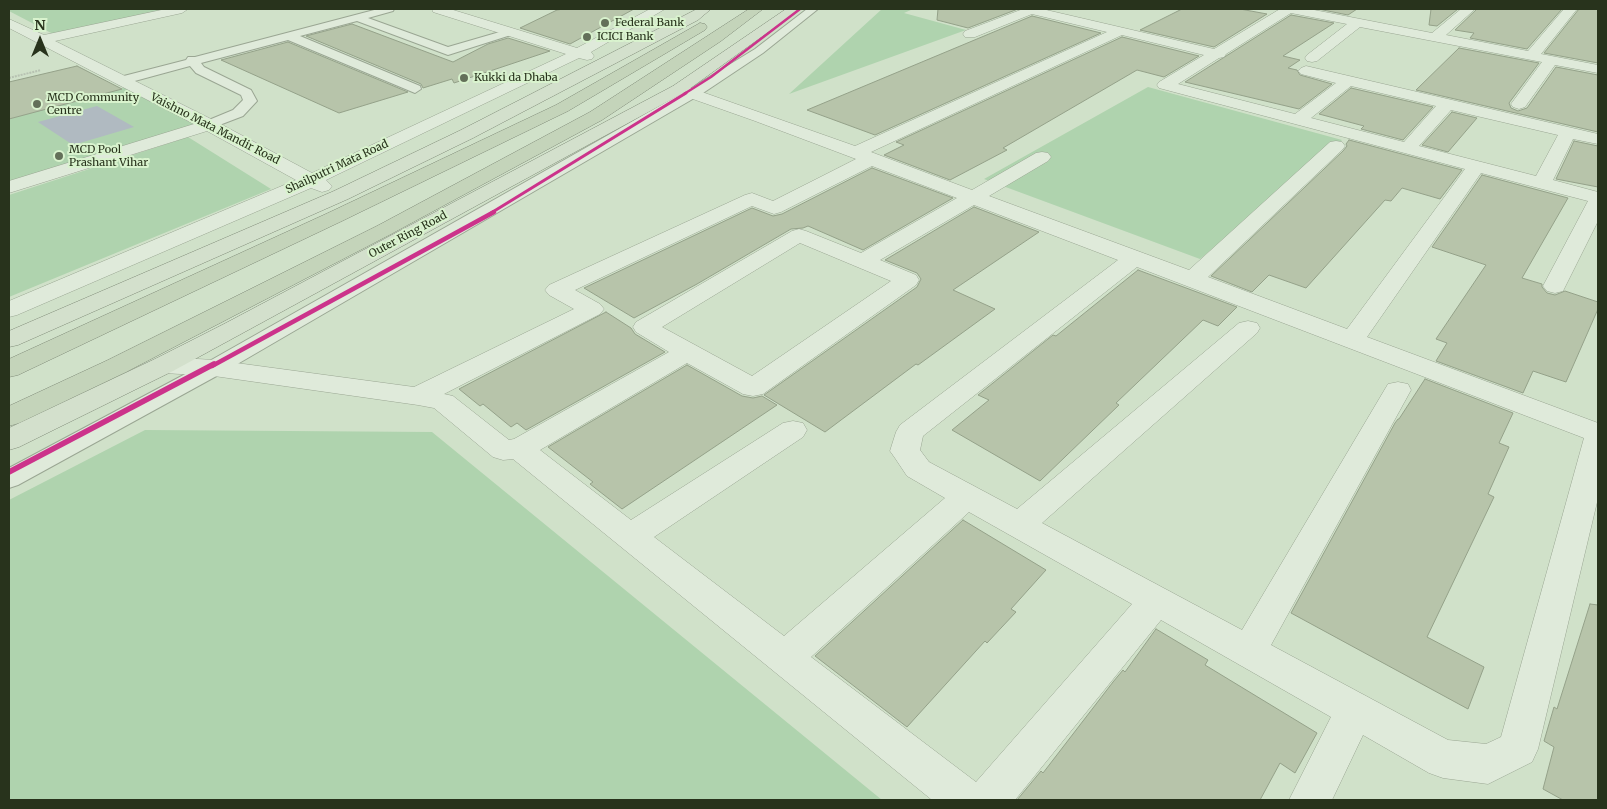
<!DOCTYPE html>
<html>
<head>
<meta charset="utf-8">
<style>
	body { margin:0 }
	#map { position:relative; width:1607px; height:809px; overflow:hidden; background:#d0e1c9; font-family:Merriweather,serif }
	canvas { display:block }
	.frame { position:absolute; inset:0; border:10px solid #28331c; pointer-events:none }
	.north { position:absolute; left:15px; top:15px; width:50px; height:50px; -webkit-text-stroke:4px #d9f3ce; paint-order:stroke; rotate:0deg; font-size:14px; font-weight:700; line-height:20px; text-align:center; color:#28331c }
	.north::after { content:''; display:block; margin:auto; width:18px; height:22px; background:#28331c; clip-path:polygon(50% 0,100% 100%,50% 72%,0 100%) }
</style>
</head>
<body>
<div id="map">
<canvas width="1607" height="809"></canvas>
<div class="frame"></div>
<div class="north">N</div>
</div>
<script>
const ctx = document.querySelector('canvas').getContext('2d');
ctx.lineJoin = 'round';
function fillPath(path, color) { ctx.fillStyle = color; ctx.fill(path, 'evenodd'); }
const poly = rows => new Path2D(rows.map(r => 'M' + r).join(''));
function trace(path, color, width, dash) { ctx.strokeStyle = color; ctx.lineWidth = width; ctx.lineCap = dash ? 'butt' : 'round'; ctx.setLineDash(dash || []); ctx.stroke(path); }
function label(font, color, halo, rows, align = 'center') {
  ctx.font = font + ' Merriweather,serif'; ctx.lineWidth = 4; ctx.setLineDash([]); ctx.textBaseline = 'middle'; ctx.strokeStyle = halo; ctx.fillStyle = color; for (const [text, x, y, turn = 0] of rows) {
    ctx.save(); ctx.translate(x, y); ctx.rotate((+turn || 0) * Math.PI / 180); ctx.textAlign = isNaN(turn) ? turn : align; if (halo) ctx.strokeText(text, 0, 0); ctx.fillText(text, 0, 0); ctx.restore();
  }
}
fillPath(poly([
	[9,9,170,9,55,35,9,11],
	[882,9,913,9,904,13,966,30,789,94],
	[130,86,209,125,9,187,9,119],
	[1148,87,1342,140,1200,259,984,179],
	[188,137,271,189,9,297,9,195],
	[145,430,432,432,882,800,9,800,9,500]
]), '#afd3ae');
fillPath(poly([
	[97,106,134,127,73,145,38,122]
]), '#b0bac1');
const building = poly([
	[564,9,634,9,570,44,520,28,557,10,564,9],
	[938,9,1018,9,968,28,937,20,938,9],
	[1182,9,1240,9,1267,14,1214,47,1140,30,1182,9],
	[1318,9,1357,9,1348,15,1318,9],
	[1431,9,1458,9,1437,26,1429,25,1431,9],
	[1477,9,1562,9,1527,49,1470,38,1474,33,1455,30,1477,9],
	[1579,9,1598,9,1598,63,1544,53,1579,9],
	[1291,15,1334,23,1283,56,1300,60,1288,68,1297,70,1300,75,1332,84,1299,109,1185,82,1291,15],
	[1032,16,1101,33,875,135,807,110,1032,16],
	[352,24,453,62,488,44,508,38,550,51,454,83,452,79,423,88,421,84,306,36,352,24],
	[1122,37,1199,56,1164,77,1137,70,1003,148,1007,150,950,180,884,155,904,145,896,142,1122,37],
	[288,42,408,92,339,113,221,60,288,42],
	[1459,48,1539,63,1509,103,1511,108,1518,111,1527,108,1556,67,1598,75,1598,132,1416,90,1459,48],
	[77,66,122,89,9,119,9,82,77,66],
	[1351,88,1433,107,1403,140,1361,129,1364,126,1319,114,1351,88],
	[1452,112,1477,118,1448,152,1422,145,1452,112],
	[1349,140,1462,170,1440,199,1402,188,1391,201,1385,200,1306,288,1269,275,1252,292,1211,276,1343,151,1347,146,1346,144,1349,140],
	[1574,141,1598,146,1598,187,1556,179,1574,141],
	[872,168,953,198,863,250,808,226,803,228,791,229,697,284,634,318,584,288,752,208,773,216,782,214,872,168],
	[1482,175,1568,198,1522,278,1542,284,1542,287,1547,293,1555,295,1565,291,1598,302,1598,309,1566,382,1533,371,1523,393,1436,361,1447,343,1436,339,1486,265,1432,247,1482,175],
	[974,207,1039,232,953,290,995,309,918,365,916,364,825,432,764,395,917,287,921,279,917,273,885,260,974,207],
	[1138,270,1237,307,1218,326,1203,320,1116,403,1119,405,1040,481,952,430,989,400,978,395,1053,335,1056,336,1138,270],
	[606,312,631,328,635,334,665,352,526,430,517,423,511,427,483,404,480,406,459,389,606,312],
	[687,365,742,396,753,398,762,396,777,405,622,509,590,484,593,482,548,447,687,365],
	[1425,379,1513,413,1499,443,1509,447,1488,494,1494,497,1427,637,1484,667,1468,709,1291,613,1395,423,1398,419,1399,419,1425,379],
	[963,520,1046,570,1011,609,1016,612,987,643,985,641,907,727,815,656,963,520],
	[1590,604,1598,605,1598,800,1563,800,1543,789,1554,747,1544,741,1554,707,1557,709,1590,604],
	[1156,629,1208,660,1205,665,1317,733,1295,773,1280,763,1260,800,1017,800,1041,771,1043,773,1113,682,1123,670,1125,672,1156,629]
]);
fillPath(building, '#b7c4aa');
trace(building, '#94a189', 1);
const lane = poly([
	[378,9,394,9,393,11,368,18,448,47,510,29,516,32,514,34,448,55,357,21,300,36,420,86,421,89,415,93,288,40,201,63,204,67,251,90,257,101,243,116,209,129,202,125,204,122,233,110,243,100,241,95,196,73,190,66,120,85,114,81,116,78,186,60,188,57,195,57,378,9],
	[807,9,818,9,763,53,703,93,222,373,18,485,9,488,9,468,206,363,693,87,755,49,807,9]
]);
const street = poly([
	[166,9,188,9,182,13,55,41,215,121,312,173,566,54,433,12,432,9,450,9,577,48,650,9,665,9,591,52,594,56,592,59,587,60,579,58,326,180,332,186,329,190,322,192,311,188,17,315,9,317,9,301,296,180,207,131,9,193,9,181,194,124,9,28,9,19,44,35,166,9],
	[1023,9,1042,9,1214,49,1280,9,1309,9,1432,33,1461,9,1475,9,1446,35,1528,51,1564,9,1577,9,1541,54,1598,65,1598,73,1555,65,1525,107,1519,109,1513,107,1511,104,1542,62,1360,27,1317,61,1312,62,1307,61,1305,58,1307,55,1347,24,1291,13,1226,54,1224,57,1219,58,1178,84,1295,114,1336,83,1301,74,1298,71,1301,68,1306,66,1598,134,1598,144,1573,139,1553,180,1598,192,1598,221,1563,291,1555,293,1547,291,1543,286,1588,201,1481,173,1367,337,1598,423,1598,498,1538,749,1532,762,1488,784,1443,778,1429,773,1363,735,1332,800,1289,800,1331,717,1161,620,1015,800,932,800,513,459,503,460,493,457,434,408,418,405,214,376,164,373,155,371,151,365,155,359,164,357,214,360,414,387,574,309,549,295,545,290,549,285,745,195,752,193,773,201,856,159,755,121,673,92,671,89,673,86,685,86,855,146,1107,32,1032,14,975,37,965,37,963,34,965,31,1023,9],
	[1122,35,1204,55,1159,82,1157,85,1159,88,1465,169,1347,329,1208,277,1342,150,1345,146,1342,142,1336,141,1330,142,1189,270,989,196,1048,161,1051,157,1048,153,1042,152,1036,153,972,190,871,152,1122,35],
	[1351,86,1436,106,1404,142,1311,118,1351,86],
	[1451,110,1558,135,1536,176,1419,146,1451,110],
	[872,166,957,198,861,253,806,231,799,229,792,231,636,322,633,327,636,332,669,352,514,439,509,440,453,396,444,394,600,314,604,309,600,304,575,290,752,206,774,214,781,212,872,166],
	[974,205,1118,260,900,425,896,432,890,451,895,458,907,476,945,498,784,636,654,537,803,437,807,430,803,423,793,421,783,423,631,520,540,450,687,363,743,394,753,396,763,394,916,285,919,280,916,275,880,260,974,205],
	[800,243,891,281,752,376,662,327,800,243],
	[1137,267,1584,438,1501,737,1486,744,1448,740,1271,645,1411,390,1408,384,1398,382,1388,384,1242,630,1042,523,1257,333,1260,328,1257,323,1248,321,1239,323,1017,509,929,462,920,450,923,436,1137,267],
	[969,512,1132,604,976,782,811,657,969,512]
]);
const primary = poly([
	[697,9,711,9,698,20,473,138,348,199,18,345,9,347,9,331,334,191,461,130,697,9],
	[786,9,800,9,685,92,173,371,19,447,9,450,9,428,155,359,224,324,673,86,786,9]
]);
const highway = poly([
	[749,9,763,9,721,41,602,120,391,234,126,372,19,423,9,426,9,406,108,360,377,226,590,112,749,9],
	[700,23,705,24,707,27,705,30,568,111,342,221,18,375,9,377,9,359,328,213,556,105,700,23]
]);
trace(lane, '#9aa693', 2);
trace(street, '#9aa693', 1);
trace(primary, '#808b79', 1);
trace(highway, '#808b79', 1);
trace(poly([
	[9,78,41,70]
]), '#b7c2b2', 2, [2, 1]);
fillPath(lane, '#dfeada');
fillPath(street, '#dfeada');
fillPath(primary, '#d3e0cc');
fillPath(highway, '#c4d4ba');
trace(poly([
	[684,94,711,77,800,9]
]), '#cc338b', 2.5);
trace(poly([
	[491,213,686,93]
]), '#cc338b', 3);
trace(poly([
	[212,366,494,212]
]), '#cc338b', 4.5);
trace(poly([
	[9,472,214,364]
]), '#cc338b', 5.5);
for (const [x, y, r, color] of [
	[605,23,5,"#637059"],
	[587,37,5,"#637059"],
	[464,78,5,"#637059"],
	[37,104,5,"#637059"],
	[59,156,5,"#637059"]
]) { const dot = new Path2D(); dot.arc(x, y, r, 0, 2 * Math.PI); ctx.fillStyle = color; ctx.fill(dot); trace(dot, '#d9f3ce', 2); }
label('11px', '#28331c', '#d9f3ce', [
	["Federal Bank",615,23],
	["ICICI Bank",597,37],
	["Kukki da Dhaba",474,78],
	["MCD Community",47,98],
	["Centre",47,111],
	["MCD Pool",69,150],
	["Prashant Vihar",69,163]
], 'left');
label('11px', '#28331c', '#d9f3ce', [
	["Vaishno Mata Mandir Road",215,129,27],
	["Shailputri Mata Road",337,167,-25],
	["Outer Ring Road",408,235,-28]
]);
</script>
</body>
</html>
